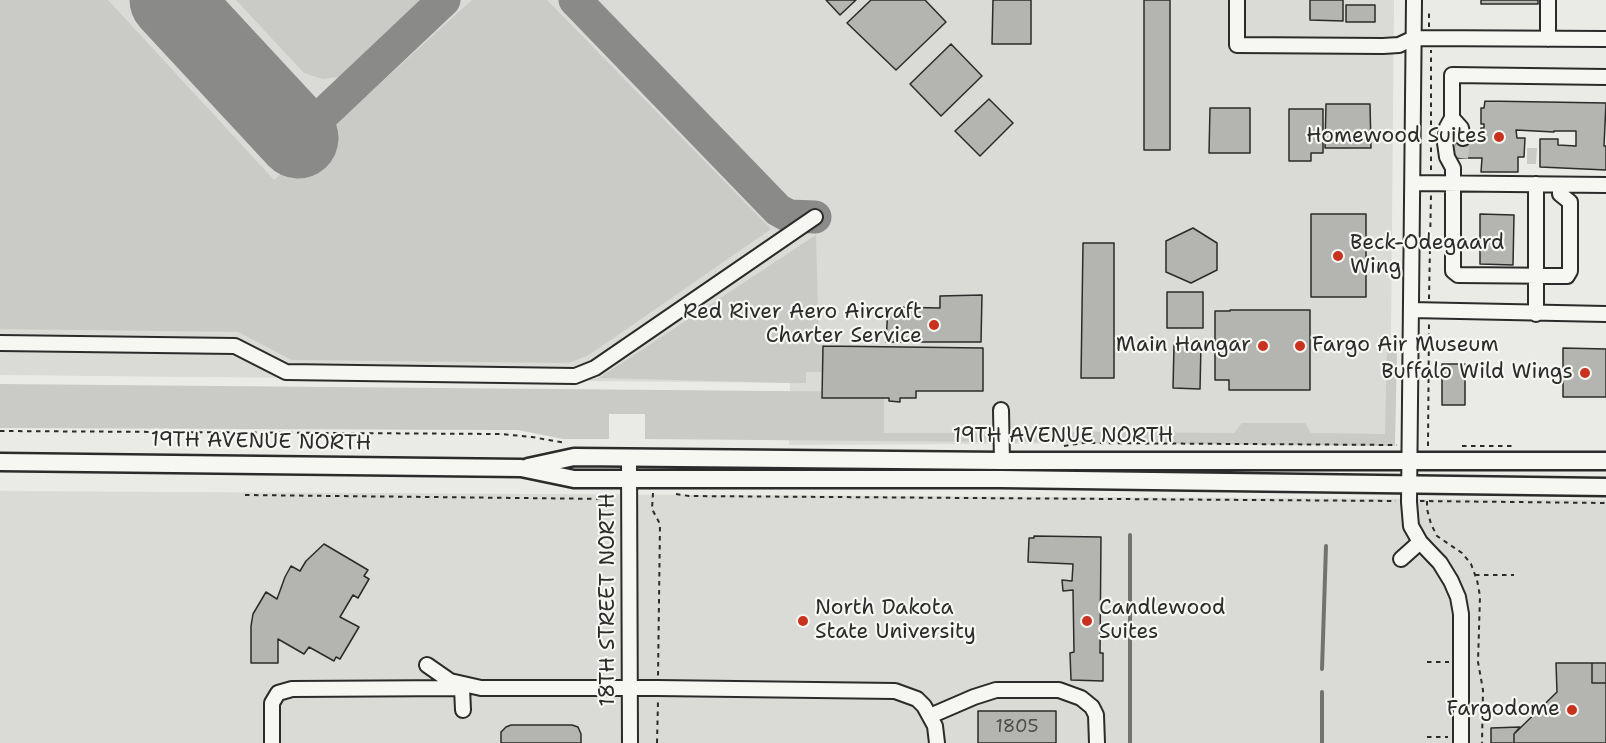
<!DOCTYPE html>
<html>
<head>
<meta charset="utf-8">
<style>
	body { margin:0 }
	canvas { display:block; background:#eaeae6 }
</style>
</head>
<body>
<canvas width="1606" height="743"></canvas>
<script>
const ctx = document.querySelector('canvas').getContext('2d');
ctx.lineJoin = 'round';
function fillPath(path, color) { ctx.fillStyle = color; ctx.fill(path, 'evenodd'); }
const poly = rows => new Path2D(rows.map(r => 'M' + r).join(''));
function trace(path, color, width, dash) { ctx.strokeStyle = color; ctx.lineWidth = width; ctx.lineCap = dash ? 'butt' : 'round'; ctx.setLineDash(dash || []); ctx.stroke(path); }
function label(font, color, halo, rows, align = 'center') {
  ctx.font = font + ' "Shantell Sans",sans-serif'; ctx.lineWidth = 4.5; ctx.setLineDash([]); ctx.textBaseline = 'middle'; ctx.strokeStyle = halo; ctx.fillStyle = color; for (const [text, x, y, turn = 0] of rows) {
    ctx.save(); ctx.translate(x, y); ctx.rotate((+turn || 0) * Math.PI / 180); ctx.textAlign = isNaN(turn) ? turn : align; if (halo) ctx.strokeText(text, 0, 0); ctx.fillText(text, 0, 0); ctx.restore();
  }
}
fillPath(poly([
	[0,0,1394,0,1390,442,789,445,790,383,0,375],
	[0,491,1606,500,1606,743,0,743]
]), '#dadad6');
fillPath(poly([
	[0,0,108,0,274,180,472,0,547,0,771,229,589,355,569,363,292,360,238,332,0,329],
	[236,0,423,0,339,77,323,79,304,73],
	[1527,148,1537,148,1536,164,1527,164],
	[816,235,819,345,823,346,823,372,806,372,806,383,790,383,599,378],
	[1387,346,1397,349,1395,446,1012,442,1015,435,1019,431,1234,433,1242,423,1305,423,1311,433,1385,434],
	[0,384,884,392,884,433,982,433,987,437,988,442,645,439,645,414,609,414,609,439,563,439,518,430,500,430,0,428]
]), '#cacac7');
trace(poly([
	[1322,669,1326,546],
	[1130,743,1130,535],
	[1322,743,1322,692]
]), '#727270', 4);
trace(poly([
	[575,0,778,210,789,216,815,217],
	[298,138,444,0]
]), '#8a8a88', 33);
trace(poly([
	[170,0,298,138]
]), '#8a8a88', 81);
const building = poly([
	[826,0,856,0,840,15,826,0],
	[871,0,925,0,946,22,896,70,847,23,871,0],
	[993,0,1031,0,1031,44,992,44,993,0],
	[1144,0,1170,0,1170,150,1144,150,1144,0],
	[1310,0,1343,0,1343,21,1310,20,1310,0],
	[1481,0,1538,0,1538,4,1481,4,1481,0],
	[1346,5,1375,5,1375,22,1346,22,1346,5],
	[951,44,982,76,941,116,910,84,951,44],
	[989,99,1013,123,980,156,955,131,989,99],
	[1485,101,1606,103,1604,146,1606,146,1606,170,1540,167,1540,139,1558,139,1558,145,1576,146,1576,131,1554,131,1554,132,1516,130,1517,138,1525,138,1524,157,1518,157,1518,172,1481,172,1482,158,1455,158,1456,138,1481,138,1481,128,1484,128,1484,124,1481,124,1481,108,1484,108,1485,101],
	[1326,104,1370,104,1371,148,1325,148,1326,104],
	[1210,108,1250,108,1250,153,1209,153,1210,108],
	[1289,109,1323,109,1323,153,1311,153,1311,161,1289,161,1289,109],
	[1311,214,1366,214,1366,297,1311,297,1311,214],
	[1480,214,1514,215,1513,265,1480,264,1480,214],
	[1193,228,1217,243,1217,270,1191,283,1166,272,1166,241,1193,228],
	[1083,243,1114,243,1114,378,1081,378,1083,243],
	[1167,292,1203,292,1203,328,1167,328,1167,292],
	[982,295,981,342,886,342,888,307,940,308,940,296,982,295],
	[1230,310,1310,310,1310,390,1229,390,1229,380,1215,380,1215,311,1230,311,1230,310],
	[1201,344,1200,389,1173,388,1174,345,1201,344],
	[823,346,983,348,983,391,916,391,916,398,900,398,900,402,889,401,889,398,822,398,823,346],
	[1563,348,1606,349,1606,397,1563,397,1563,348],
	[1442,364,1465,364,1465,405,1442,405,1442,364],
	[1034,536,1101,537,1100,653,1103,653,1103,681,1071,680,1070,653,1074,652,1073,590,1063,591,1062,580,1072,581,1073,564,1028,562,1029,538,1034,538,1034,536],
	[324,544,368,570,364,576,369,579,358,598,353,595,340,617,359,627,340,659,336,657,334,661,309,647,304,654,278,639,278,663,251,663,251,626,253,614,266,592,277,599,285,577,291,566,300,571,306,561,324,544],
	[1556,663,1592,663,1592,683,1606,683,1606,743,1514,743,1514,734,1557,692,1556,663],
	[1592,663,1606,663,1606,683,1592,683,1592,663],
	[978,711,1056,711,1056,743,978,743,978,711],
	[511,725,572,725,578,727,581,734,581,743,501,743,501,732,506,727,511,725],
	[1520,727,1514,734,1514,743,1491,743,1491,728,1520,727]
]);
fillPath(building, '#b4b4b1');
trace(building, '#2b2b2b', 1.5);
trace(poly([
	[1461,158,1463,138]
]), '#c4c4c1', 14, [14, 7]);
const minor = poly([
	[1237,0,1237,45,1383,46,1399,45,1414,38,1606,39],
	[1414,0,1409,502,1411,526,1420,542,1440,563,1451,581,1458,597,1461,614,1461,743],
	[1548,0,1548,39],
	[1452,118,1461,128,1463,138],
	[1413,183,1606,185],
	[1560,185,1560,194,1570,202,1570,271,1567,276,1458,275,1453,271,1453,168,1447,157,1445,143,1447,127,1452,118,1452,75,1606,77],
	[1411,310,1606,314],
	[1536,314,1536,184],
	[0,343,235,346,286,372,575,376,595,368,815,217],
	[1001,410,1002,461],
	[629,457,630,743],
	[1401,559,1420,542],
	[427,665,450,681,481,688,657,688,895,691,917,699,924,706,935,726,937,743],
	[462,688,463,710],
	[930,716,974,697,996,690,1059,690,1081,698,1092,707,1096,715,1097,743],
	[272,743,272,703,278,693,292,689,460,688]
]);
const major = poly([
	[0,462,521,468,574,479,1001,479,1606,487],
	[528,467,574,457,1002,461,1606,461]
]);
trace(minor, '#2b2b2b', 18);
trace(major, '#2b2b2b', 21);
trace(poly([
	[1429,27,1429,11],
	[1431,170,1431,50],
	[1429,299,1431,194],
	[0,431,501,434,532,437,566,443],
	[1064,446,1083,443,1397,445],
	[1428,446,1429,323],
	[1462,446,1514,446],
	[653,493,652,509,660,524,658,677],
	[676,494,689,496,1396,501],
	[245,495,611,499],
	[1420,501,1606,503],
	[1427,501,1427,509,1431,524,1437,536,1462,553,1471,564,1477,580,1480,596,1478,662,1483,690,1482,743],
	[1475,575,1514,575],
	[1427,662,1449,662],
	[1427,737,1448,737],
	[657,743,658,701]
]), '#2b2b2b', 2, [4.5, 4.5]);
trace(minor, '#f6f6f2', 14);
trace(major, '#f6f6f2', 16);
for (const [x, y, r, color] of [
	[1499,137,6,"#c8321e"],
	[1338,256,6,"#c8321e"],
	[934,325,6,"#c8321e"],
	[1263,346,6,"#c8321e"],
	[1300,346,6,"#c8321e"],
	[1585,373,6,"#c8321e"],
	[803,621,6,"#c8321e"],
	[1087,621,6,"#c8321e"],
	[1572,710,6,"#c8321e"]
]) { const dot = new Path2D(); dot.arc(x, y, r, 0, 2 * Math.PI); ctx.fillStyle = color; ctx.fill(dot); trace(dot, '#f6f6f2', 2); }
label('18px', '#4d4d4c', null, [
	["1805",1017,727]
]);
label('21px', '#2b2b2b', '#f6f6f2', [
	["Homewood Suites",1487,137],
	["Beck-Odegaard",1350,244,"left"],
	["Wing",1350,268,"left"],
	["Red River Aero Aircraft",922,313],
	["Charter Service",922,337],
	["Main Hangar",1251,346],
	["Fargo Air Museum",1312,346,"left"],
	["Buffalo Wild Wings",1573,373],
	["North Dakota",815,609,"left"],
	["State University",815,633,"left"],
	["Candlewood",1099,609,"left"],
	["Suites",1099,633,"left"],
	["Fargodome",1560,710]
], 'right');
label('21px', '#2b2b2b', '#f6f6f2', [
	["19TH AVENUE NORTH",1063,437],
	["19TH AVENUE NORTH",261,442,1],
	["18TH STREET NORTH",609,600,-90]
]);
</script>
</body>
</html>
